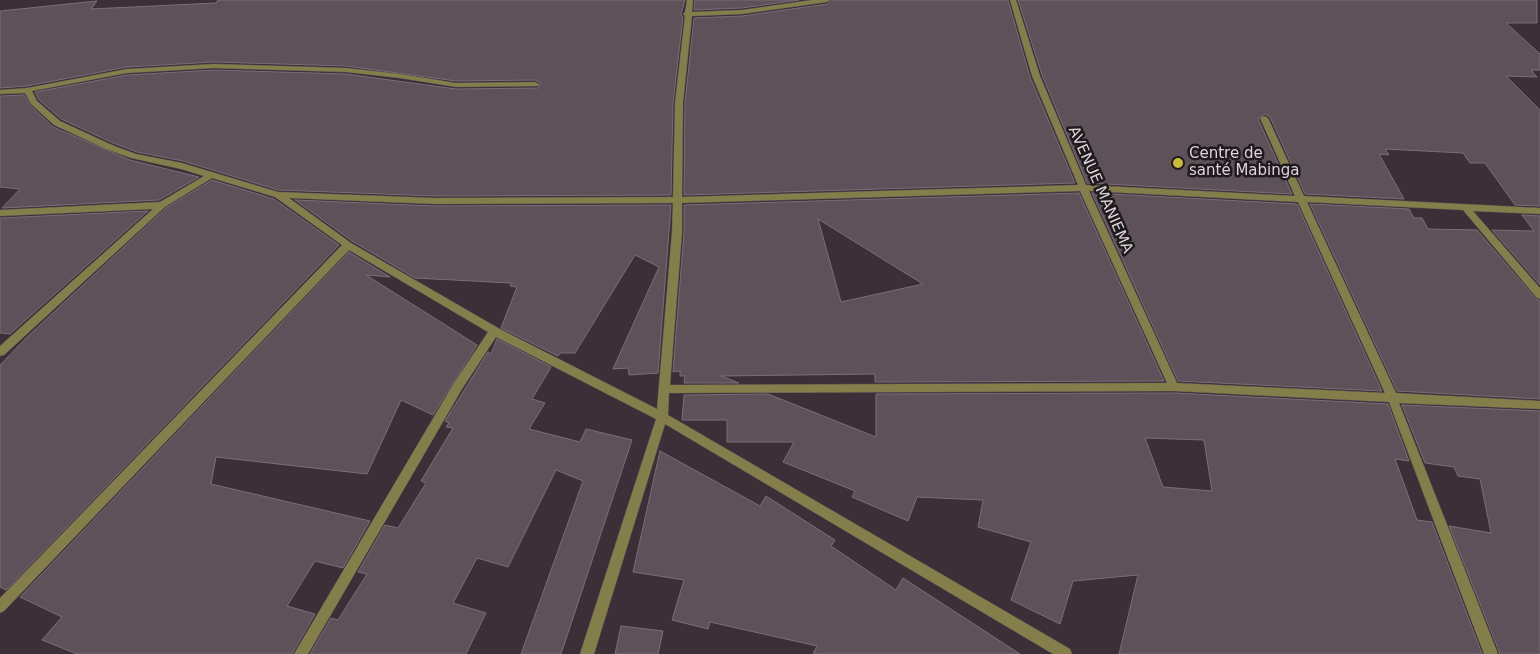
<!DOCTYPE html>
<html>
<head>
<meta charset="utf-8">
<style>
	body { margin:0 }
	canvas { display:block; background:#3b3038 }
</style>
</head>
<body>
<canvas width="1540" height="654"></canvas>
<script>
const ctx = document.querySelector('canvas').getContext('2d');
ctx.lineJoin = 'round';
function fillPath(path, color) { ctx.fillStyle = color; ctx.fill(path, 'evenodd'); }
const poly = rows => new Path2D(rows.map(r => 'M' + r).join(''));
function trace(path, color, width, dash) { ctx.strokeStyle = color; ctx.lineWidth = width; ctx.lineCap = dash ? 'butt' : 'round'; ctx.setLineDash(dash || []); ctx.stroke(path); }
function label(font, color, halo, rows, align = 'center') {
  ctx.font = font + ' "DejaVu Sans",sans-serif'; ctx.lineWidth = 5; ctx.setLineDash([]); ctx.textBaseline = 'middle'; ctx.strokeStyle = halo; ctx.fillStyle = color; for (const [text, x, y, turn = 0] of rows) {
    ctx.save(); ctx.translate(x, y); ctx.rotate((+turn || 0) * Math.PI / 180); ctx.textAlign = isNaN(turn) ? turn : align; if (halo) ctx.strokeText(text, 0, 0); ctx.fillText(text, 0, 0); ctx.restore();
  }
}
const building = poly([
	[218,0,685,0,681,14,683,17,673,103,671,195,435,196,278,190,183,161,137,152,113,143,61,119,39,100,35,92,127,75,214,70,346,74,456,89,538,88,541,83,535,80,456,81,346,66,214,62,127,67,27,86,0,88,0,11,97,1,91,9,216,3,218,0],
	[695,0,799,0,742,8,694,10,695,0],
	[832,0,1008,0,1030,77,1075,183,684,195,685,103,694,18,742,16,827,4,832,0],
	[1018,0,1537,0,1537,23,1506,23,1540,54,1540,70,1531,70,1537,77,1506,76,1540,110,1540,206,1515,205,1485,163,1470,163,1463,153,1385,149,1389,155,1379,154,1404,199,1305,194,1270,117,1265,114,1258,119,1292,194,1087,183,1042,75,1018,0],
	[24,95,30,105,53,127,130,160,199,177,159,200,2,208,20,189,0,187,0,96,24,95],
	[212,180,274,199,339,245,6,590,0,587,0,365,27,337,166,208,212,180],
	[1079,193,1164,381,875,382,875,374,721,376,739,383,684,383,685,376,680,376,680,371,673,372,684,232,684,205,1079,193],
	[818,219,923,284,841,302,818,219],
	[1092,193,1297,204,1382,391,1178,381,1092,193],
	[295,200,435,206,671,205,658,373,629,375,628,368,613,369,659,267,635,255,575,353,560,353,558,356,501,328,517,287,510,286,511,283,415,278,352,241,295,200],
	[1310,204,1409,209,1414,218,1422,218,1428,229,1477,230,1536,299,1540,301,1540,399,1397,391,1310,204],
	[148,211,10,334,0,333,0,218,148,211],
	[1522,215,1540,216,1540,285,1492,230,1534,231,1522,215],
	[349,252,390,277,366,275,477,345,433,415,401,400,367,474,216,457,211,484,370,521,343,568,315,561,287,606,315,614,292,654,77,654,42,640,62,617,20,597,349,252],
	[497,339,551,367,532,399,545,403,529,429,580,442,586,429,632,440,561,654,521,654,583,481,556,470,508,567,477,558,453,603,486,613,466,654,310,654,331,618,338,620,367,574,358,572,385,525,398,528,426,483,421,481,453,428,446,427,449,423,445,421,488,352,491,354,497,339],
	[1174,393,1388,404,1409,461,1395,459,1417,520,1432,522,1482,654,1119,654,1138,575,1073,581,1060,624,1011,600,1031,542,978,527,983,500,917,497,908,521,852,497,855,491,783,462,794,442,727,442,727,420,682,420,684,395,768,394,876,437,876,394,1174,393],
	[1145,438,1204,440,1212,491,1163,487,1145,438],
	[1402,405,1540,411,1540,654,1500,654,1449,526,1491,533,1480,479,1458,476,1454,467,1425,463,1402,405],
	[660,451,760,506,766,496,835,540,831,546,896,590,903,578,1020,654,813,654,817,646,710,622,708,629,672,620,684,580,633,572,660,451],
	[621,626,663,631,658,654,615,654,621,626]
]);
fillPath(building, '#5d525a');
trace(building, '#7b6f77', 1);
const street = poly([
	[687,0,693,0,692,12,742,10,812,0,830,0,827,2,742,14,692,16,683,103,682,197,1078,185,1032,76,1010,0,1016,0,1040,76,1086,185,1295,196,1260,118,1264,116,1268,118,1304,196,1540,208,1540,214,1473,211,1540,288,1540,299,1537,298,1463,210,1307,202,1396,393,1540,401,1540,409,1399,403,1498,654,1484,654,1389,402,1174,391,669,393,668,415,1070,649,1072,654,1053,654,665,424,594,654,580,654,656,419,496,337,462,389,308,654,294,654,454,383,488,332,349,250,4,611,0,613,0,598,342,245,275,197,212,178,165,207,4,355,0,356,0,346,153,209,0,216,0,210,160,202,204,176,181,169,131,158,106,149,54,125,31,104,25,93,0,94,0,90,27,88,127,69,214,64,346,68,400,74,456,83,535,82,539,84,538,86,456,87,400,78,346,72,214,68,127,73,32,91,37,101,60,121,112,145,136,154,182,163,278,192,435,198,673,197,675,103,685,16,683,14,685,12,687,0],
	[1080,191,1167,383,670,385,682,232,682,203,1080,191],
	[1089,191,1298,202,1385,393,1177,383,1089,191],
	[289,198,435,204,673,203,672,232,657,409,498,328,351,243,289,198]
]);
trace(street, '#584e55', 1);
fillPath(street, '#847e4b');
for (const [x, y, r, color] of [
	[1178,163,6,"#caba3a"]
]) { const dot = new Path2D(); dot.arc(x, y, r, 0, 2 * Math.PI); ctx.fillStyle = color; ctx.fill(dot); trace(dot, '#1f1a1d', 2); }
label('15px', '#ddd6db', '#1f1a1d', [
	["Centre de",1189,154],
	["santé Mabinga",1189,171]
], 'left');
label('15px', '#ddd6db', '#1f1a1d', [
	["AVENUE MANIEMA",1100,190,66]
]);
</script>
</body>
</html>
